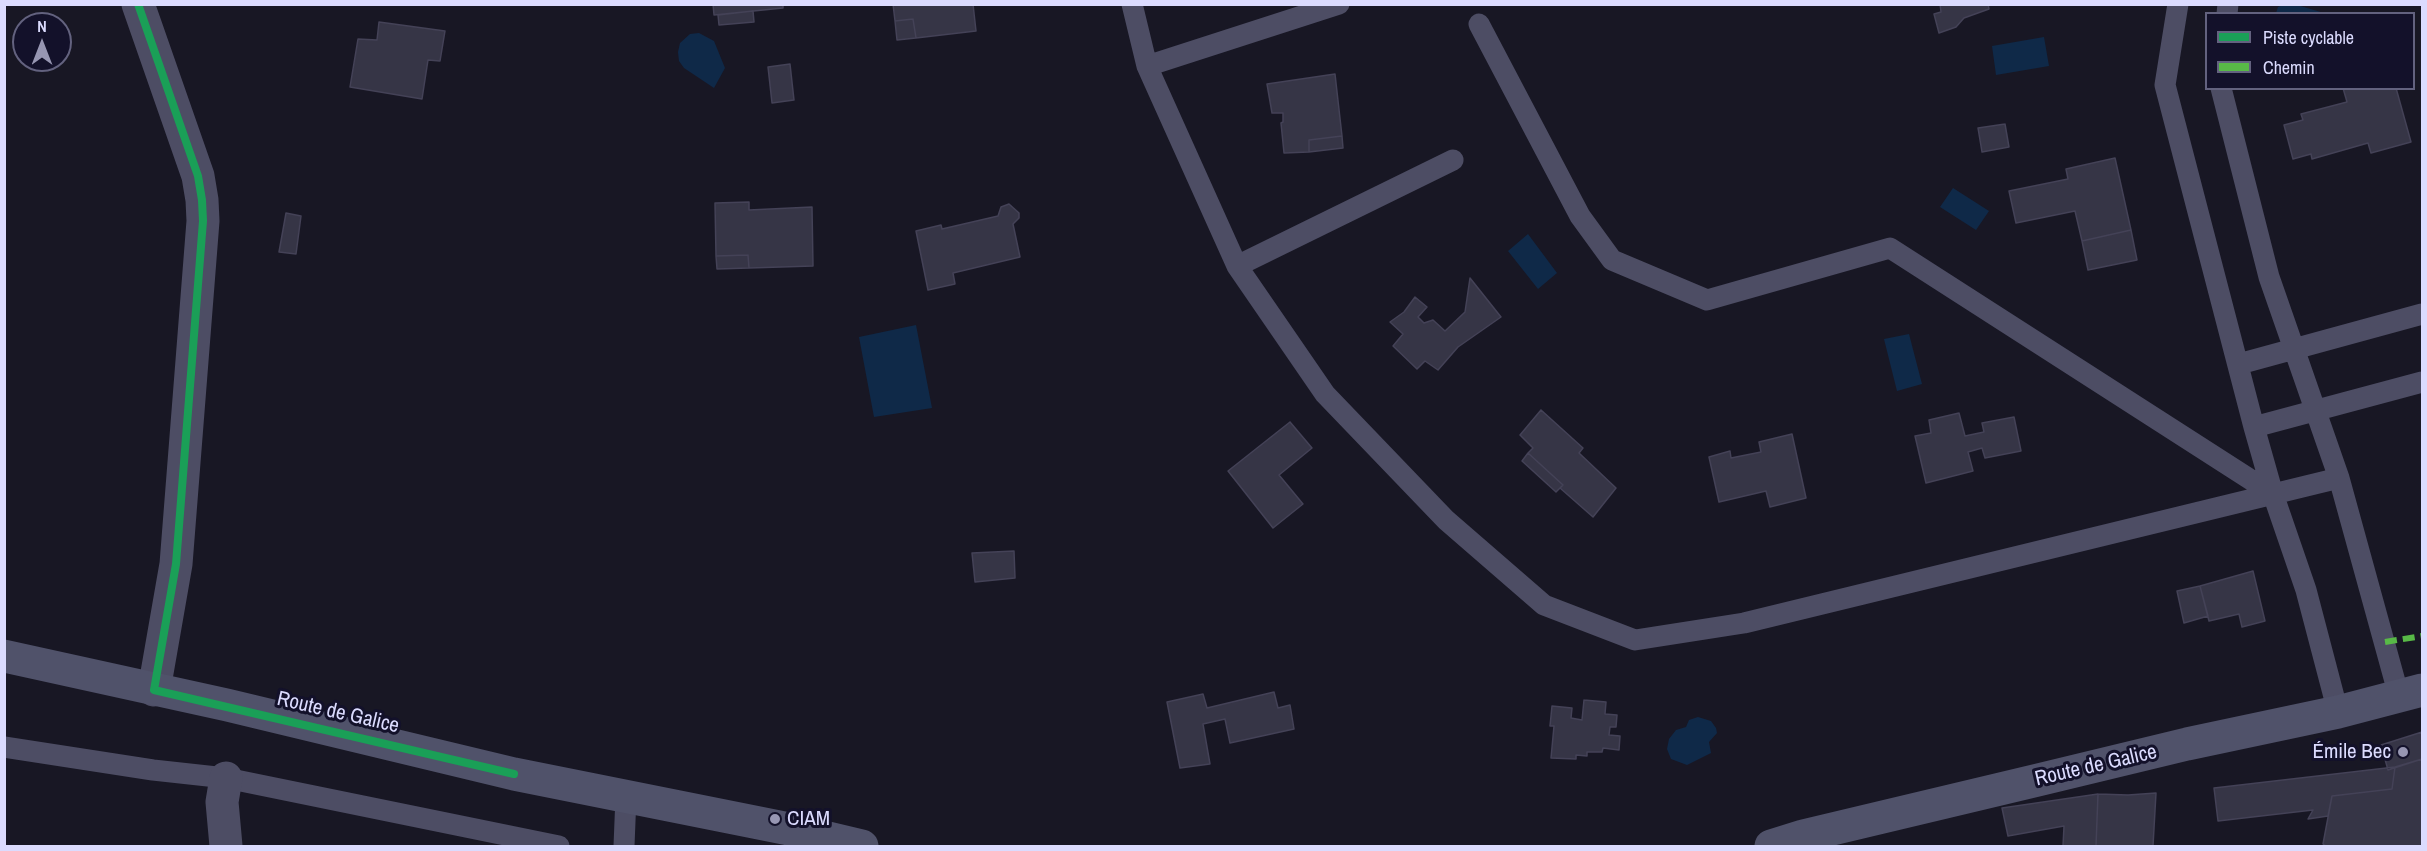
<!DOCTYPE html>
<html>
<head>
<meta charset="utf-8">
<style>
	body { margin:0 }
	#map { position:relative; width:2427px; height:851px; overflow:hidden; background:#181724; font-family:"Archivo Narrow",sans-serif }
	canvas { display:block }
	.frame { position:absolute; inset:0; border:6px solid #dbdbfe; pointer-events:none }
	.legend { position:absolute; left:2205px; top:12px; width:210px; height:78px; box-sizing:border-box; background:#13112a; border:2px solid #63627f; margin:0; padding:8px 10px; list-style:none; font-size:18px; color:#dbdbfe }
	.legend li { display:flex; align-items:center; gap:12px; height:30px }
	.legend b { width:30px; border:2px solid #63627f }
	.north { position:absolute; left:12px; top:12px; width:60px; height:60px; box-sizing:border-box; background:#13112a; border:2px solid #63627f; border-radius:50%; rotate:0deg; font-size:16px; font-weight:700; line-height:24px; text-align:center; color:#dbdbfe }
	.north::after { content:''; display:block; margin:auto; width:21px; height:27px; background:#9796b2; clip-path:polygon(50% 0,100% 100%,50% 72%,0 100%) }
</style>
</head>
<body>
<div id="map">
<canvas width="2427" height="851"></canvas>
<div class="frame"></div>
<ul class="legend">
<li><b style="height:8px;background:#1a9f57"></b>Piste cyclable</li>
<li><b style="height:8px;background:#58b947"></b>Chemin</li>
</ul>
<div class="north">N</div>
</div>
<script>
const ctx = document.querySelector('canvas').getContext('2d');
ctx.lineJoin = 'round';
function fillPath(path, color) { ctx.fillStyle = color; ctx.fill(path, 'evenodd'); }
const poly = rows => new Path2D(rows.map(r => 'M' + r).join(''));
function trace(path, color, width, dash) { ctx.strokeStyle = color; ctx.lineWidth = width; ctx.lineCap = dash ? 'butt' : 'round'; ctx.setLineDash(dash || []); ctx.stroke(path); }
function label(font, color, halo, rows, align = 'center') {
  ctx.font = font + ' "Archivo Narrow",sans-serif'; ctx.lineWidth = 6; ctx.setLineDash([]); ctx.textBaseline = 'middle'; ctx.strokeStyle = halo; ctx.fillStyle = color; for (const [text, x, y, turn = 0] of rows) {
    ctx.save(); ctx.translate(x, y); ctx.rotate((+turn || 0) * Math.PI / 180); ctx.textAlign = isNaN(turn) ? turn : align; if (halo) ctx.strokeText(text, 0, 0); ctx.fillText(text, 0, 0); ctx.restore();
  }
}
fillPath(poly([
	[2285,4,2297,5,2324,13,2276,13,2278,7],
	[699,33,714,41,725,68,714,88,684,68,679,61,678,52,680,43,690,34],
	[2044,37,2049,66,1996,75,1992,46],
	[1953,188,1989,211,1976,230,1940,207],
	[1528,234,1557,273,1538,289,1508,251],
	[916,325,932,408,874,417,859,337],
	[1909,334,1922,384,1897,391,1884,339],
	[1698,717,1711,721,1716,728,1717,733,1709,742,1711,753,1687,765,1671,759,1667,749,1669,739,1676,730,1686,727,1689,720]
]), '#0f2948');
const building = poly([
	[713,4,783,4,783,8,714,15,713,4],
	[893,4,973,4,976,31,916,38,913,19,895,21,893,4],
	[1940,4,1988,4,1989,9,1964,18,1956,27,1939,33,1934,14,1941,12,1940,4],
	[753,11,754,22,719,25,718,15,753,11],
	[913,19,916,38,897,40,895,21,913,19],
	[379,22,445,31,440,61,428,60,422,99,350,87,358,39,377,40,379,22],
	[790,64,794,100,772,103,768,67,790,64],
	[1335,74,1342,136,1309,140,1309,152,1284,153,1281,123,1283,122,1283,113,1272,113,1267,84,1335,74],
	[2343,88,2396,88,2411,142,2371,153,2368,143,2312,159,2311,154,2293,159,2284,125,2303,120,2301,114,2347,102,2343,88],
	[2005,124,2009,147,1982,152,1978,128,2005,124],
	[1342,136,1343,148,1309,152,1309,140,1342,136],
	[2115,158,2131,230,2082,241,2075,211,2016,223,2009,191,2068,179,2066,169,2115,158],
	[749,202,749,210,812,207,813,266,749,268,748,255,716,256,715,203,749,202],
	[1009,204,1019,213,1019,218,1013,224,1020,257,953,273,955,284,928,290,916,231,941,225,942,229,998,216,1001,207,1009,204],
	[286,213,301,216,296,254,279,252,286,213],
	[2131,230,2137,260,2088,270,2082,241,2131,230],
	[748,255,749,268,717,269,716,256,748,255],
	[1470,278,1501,317,1458,347,1438,370,1425,361,1417,369,1393,346,1403,334,1390,322,1404,312,1415,297,1427,307,1418,317,1424,323,1433,320,1445,331,1465,312,1470,278],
	[1541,410,1583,448,1579,453,1616,488,1593,517,1560,488,1563,485,1528,453,1533,448,1520,435,1541,410],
	[1959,413,1965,436,1984,432,1982,423,2014,417,2021,451,1985,458,1982,448,1968,452,1973,471,1926,483,1915,436,1931,433,1929,420,1959,413],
	[1290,422,1312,448,1279,475,1303,504,1273,528,1228,471,1290,422],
	[1792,434,1806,498,1770,507,1766,491,1719,502,1709,457,1730,451,1731,458,1761,452,1759,442,1792,434],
	[1528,453,1563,485,1556,492,1522,461,1528,453],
	[1014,551,1015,578,975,582,972,553,1014,551],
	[2253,571,2265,621,2242,627,2239,614,2209,621,2200,586,2253,571],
	[2200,586,2208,616,2184,623,2177,591,2200,586],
	[1274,692,1278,708,1290,705,1294,729,1230,743,1225,719,1203,724,1210,764,1180,768,1167,702,1203,694,1207,708,1274,692],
	[1584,700,1606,702,1605,714,1617,715,1616,727,1610,727,1609,735,1620,736,1619,750,1603,748,1602,752,1587,752,1587,756,1576,755,1576,759,1551,758,1554,726,1550,726,1552,706,1572,708,1571,718,1582,720,1584,700],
	[2422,732,2422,759,2388,770,2381,745,2422,732],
	[2422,759,2422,846,2326,846,2323,844,2332,796,2392,789,2395,767,2422,759],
	[2395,767,2392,789,2332,796,2328,816,2308,819,2313,810,2218,821,2214,788,2395,767],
	[2156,793,2153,846,2096,846,2098,794,2128,795,2156,793],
	[2098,794,2096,846,2063,846,2064,826,2008,836,2002,808,2098,794]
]);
fillPath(building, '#363546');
trace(building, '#444257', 1.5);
trace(poly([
	[1132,4,1147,66,1237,266,1325,394,1446,520,1544,605,1635,640,1744,623,2339,478],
	[2178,4,2165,85,2254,427,2273,494,2306,590,2338,712],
	[2227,14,2228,4],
	[1479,24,1580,216,1612,260,1707,300,1890,248,2273,494],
	[1147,66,1339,4],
	[2221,88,2269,277,2339,478,2399,696],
	[1237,266,1453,160],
	[2239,364,2422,314],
	[2254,427,2422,382],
	[4,747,153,770,226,778,559,846],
	[624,846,626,796]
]), '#4d4d64', 21);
trace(poly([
	[138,4,198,176,202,200,203,221,176,564,154,690],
	[226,778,222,802,226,846]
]), '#4d4d64', 33);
trace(poly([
	[4,656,227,705,514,774,799,831,862,846],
	[1771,846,1803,836,2038,780,2187,744,2338,712,2422,690]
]), '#50526a', 33);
trace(poly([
	[2385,642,2422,636]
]), '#58b947', 6, [12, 6]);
trace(poly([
	[138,4,198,176,202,200,203,221,176,564,154,690,514,774]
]), '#1a9f57', 8);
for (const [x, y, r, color] of [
	[2403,752,6,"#9796b2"],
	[775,819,6,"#9796b2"]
]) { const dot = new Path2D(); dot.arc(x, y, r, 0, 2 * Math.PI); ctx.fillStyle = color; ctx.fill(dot); trace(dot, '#13112a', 2); }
label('21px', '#dbdbfe', '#13112a', [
	["Route de Galice",338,713,13],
	["Route de Galice",2096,766,-13]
]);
label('21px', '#dbdbfe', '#13112a', [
	["Émile Bec",2391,752],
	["CIAM",787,819,"left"]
], 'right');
</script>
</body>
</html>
